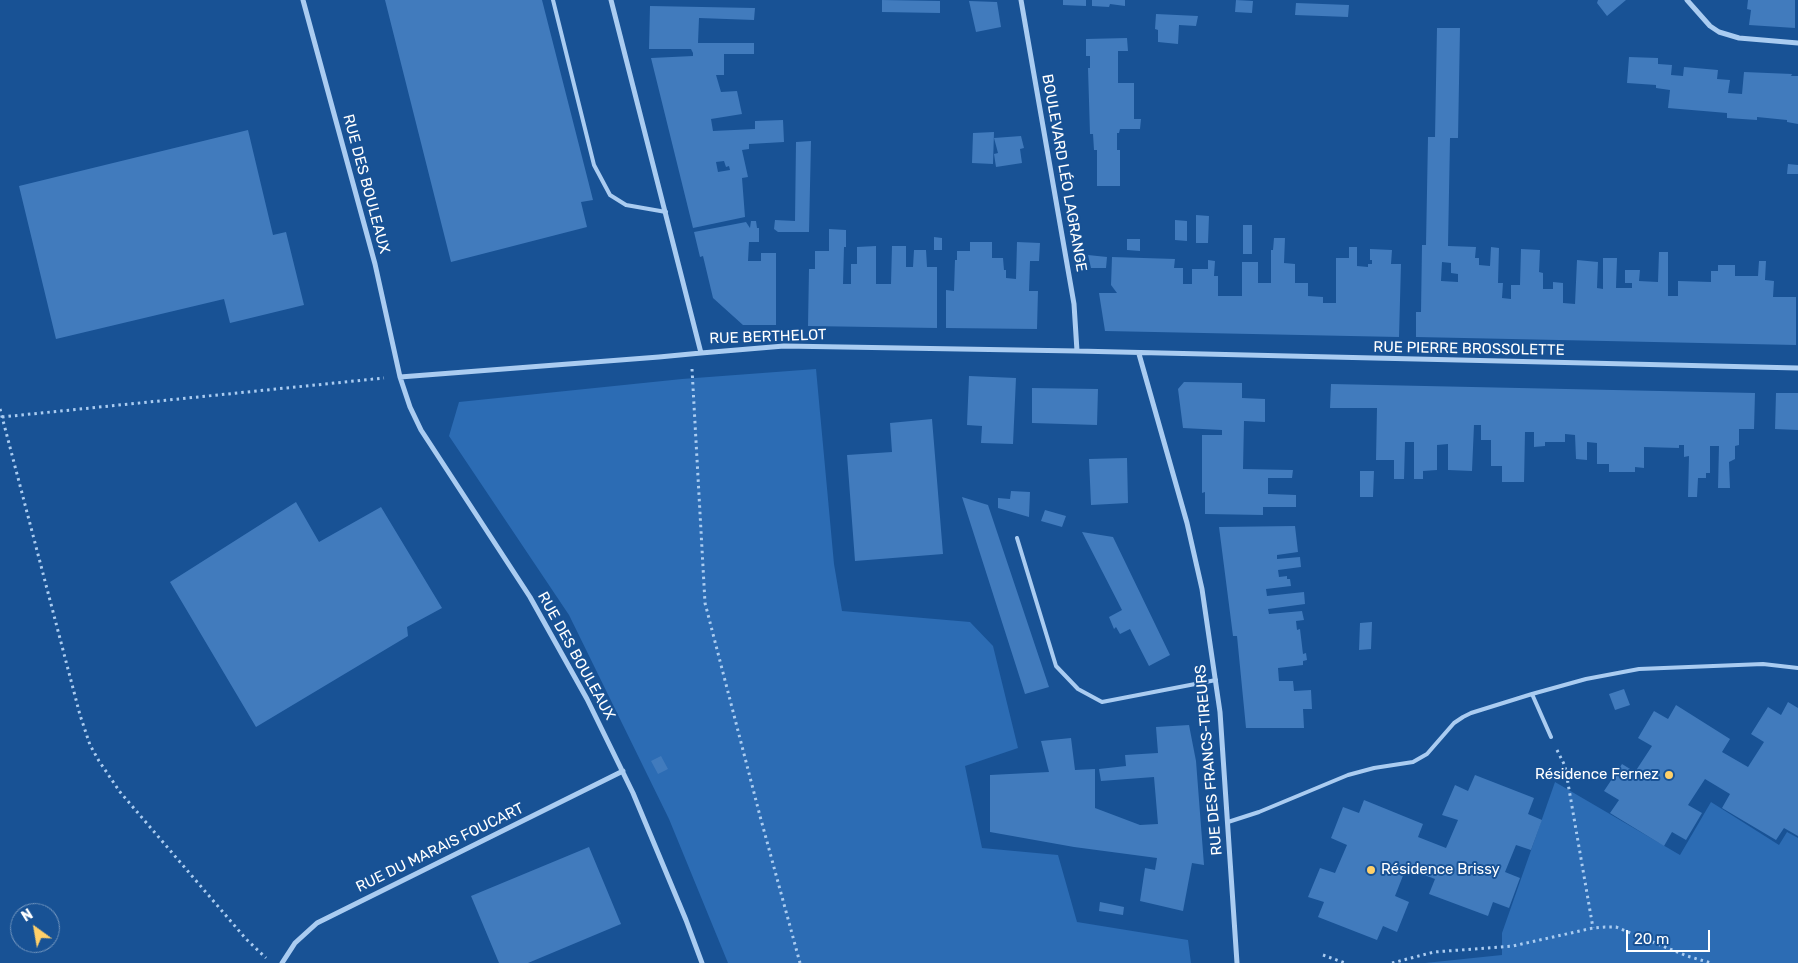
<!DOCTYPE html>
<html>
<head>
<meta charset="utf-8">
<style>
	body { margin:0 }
	#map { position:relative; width:1798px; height:963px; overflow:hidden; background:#185295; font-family:Rubik,sans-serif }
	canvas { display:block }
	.north { position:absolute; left:10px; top:903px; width:50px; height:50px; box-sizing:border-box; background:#185295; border:1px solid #7497bf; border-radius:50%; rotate:328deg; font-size:14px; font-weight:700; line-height:20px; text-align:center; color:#fff }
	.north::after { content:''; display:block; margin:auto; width:18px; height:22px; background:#ffd069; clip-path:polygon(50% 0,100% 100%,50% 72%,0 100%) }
	.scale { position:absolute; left:1626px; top:930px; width:84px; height:22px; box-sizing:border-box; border:2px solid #fff; border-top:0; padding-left:6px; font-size:15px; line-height:18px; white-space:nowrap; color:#fff; -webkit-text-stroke:4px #185295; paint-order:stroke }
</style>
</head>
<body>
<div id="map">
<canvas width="1798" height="963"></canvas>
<div class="north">N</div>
<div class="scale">20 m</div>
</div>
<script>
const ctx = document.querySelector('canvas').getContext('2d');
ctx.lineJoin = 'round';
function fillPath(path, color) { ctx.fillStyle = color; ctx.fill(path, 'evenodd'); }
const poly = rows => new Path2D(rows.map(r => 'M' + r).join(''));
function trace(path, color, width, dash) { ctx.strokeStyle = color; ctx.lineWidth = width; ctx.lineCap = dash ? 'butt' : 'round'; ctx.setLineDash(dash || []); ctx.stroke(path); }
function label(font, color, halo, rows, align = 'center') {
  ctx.font = font + ' Rubik,sans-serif'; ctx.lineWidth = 4; ctx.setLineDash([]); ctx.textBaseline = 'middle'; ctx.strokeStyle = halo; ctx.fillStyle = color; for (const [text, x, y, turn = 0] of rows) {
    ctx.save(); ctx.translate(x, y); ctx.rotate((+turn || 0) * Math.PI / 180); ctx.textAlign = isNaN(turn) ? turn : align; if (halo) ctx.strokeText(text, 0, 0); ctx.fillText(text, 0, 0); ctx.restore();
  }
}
fillPath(poly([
	[816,369,834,564,842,611,970,622,993,646,1018,748,965,766,982,848,1058,855,1077,922,1188,940,1191,963,728,963,669,819,569,615,449,436,459,402,682,379],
	[1555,782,1680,855,1711,802,1779,845,1787,832,1798,838,1798,963,1425,963,1502,955,1502,933]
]), '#2c6cb4');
fillPath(poly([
	[385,0,542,0,593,200,581,202,587,227,451,262],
	[882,0,940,1,940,13,882,12],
	[1063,0,1086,0,1086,6,1063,5],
	[1092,0,1125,0,1125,6,1110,4,1109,7,1092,6],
	[1236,0,1253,1,1252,13,1235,12],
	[1598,0,1626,0,1607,16,1597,3],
	[1748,0,1795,0,1795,28,1749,25,1751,10,1747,9],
	[969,1,997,2,1001,27,976,32],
	[1296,3,1349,5,1348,17,1295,15],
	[650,6,755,8,754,20,699,18,698,43,754,43,754,54,724,54,724,75,716,75,721,92,737,91,742,114,711,119,713,131,755,129,755,121,783,120,784,142,749,144,749,149,742,150,748,177,742,178,745,217,693,228,651,58,693,56,693,53,691,49,649,49],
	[724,161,726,167,729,166,730,170,718,172,716,162],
	[1156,14,1198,16,1196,26,1179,25,1178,44,1158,42,1158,30,1155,29],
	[1437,28,1460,28,1458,138,1450,138,1448,246,1476,247,1475,258,1479,258,1479,265,1490,266,1491,247,1499,248,1498,283,1503,283,1502,298,1511,299,1511,285,1520,285,1521,249,1540,250,1539,272,1543,273,1543,289,1553,289,1553,282,1563,283,1563,303,1575,304,1577,260,1598,262,1597,288,1603,289,1603,258,1617,258,1616,288,1632,288,1632,283,1625,283,1625,270,1640,270,1639,281,1658,282,1659,252,1668,252,1668,296,1678,296,1678,281,1711,282,1711,271,1718,271,1718,265,1735,265,1735,276,1758,276,1759,261,1766,261,1765,280,1774,281,1773,297,1796,297,1796,345,1416,337,1416,312,1421,312,1422,245,1426,245,1428,137,1435,137],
	[1442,262,1451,263,1451,273,1458,274,1458,282,1441,281],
	[1127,38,1128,51,1118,51,1118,83,1134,83,1134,119,1141,119,1140,129,1120,129,1119,133,1117,133,1117,150,1120,150,1120,186,1097,186,1097,150,1094,150,1093,134,1090,134,1088,68,1090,68,1090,56,1086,56,1086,39],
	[1629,57,1658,58,1658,64,1672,65,1671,75,1683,76,1684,67,1718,70,1717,79,1730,80,1728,93,1742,94,1744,72,1792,74,1791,76,1798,76,1798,124,1787,122,1787,120,1757,117,1757,120,1727,118,1727,113,1668,108,1670,90,1656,88,1656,85,1627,83],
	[248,130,273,235,286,232,304,305,230,323,224,299,56,339,19,186],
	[994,132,993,164,972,163,973,133],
	[1021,136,1024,148,1020,149,1022,163,996,167,994,154,998,153,994,138],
	[811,141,809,232,778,232,774,229,775,220,795,221,796,142],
	[1788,164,1798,165,1798,174,1787,174],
	[1196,215,1209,216,1208,243,1196,243],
	[1175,220,1187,221,1187,241,1175,240],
	[751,221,756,221,757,228,759,228,759,242,749,242,748,261,761,261,761,253,776,253,776,325,743,325,713,298,703,256,700,257,694,232,746,222,750,228],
	[1243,225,1252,225,1252,254,1243,254],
	[829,229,846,230,846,247,844,247,843,284,851,284,851,264,857,264,857,247,876,246,876,284,891,284,892,246,906,246,906,267,913,267,914,250,926,250,927,267,937,267,937,328,808,326,809,269,815,269,815,251,829,251],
	[934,237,942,238,942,250,934,250],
	[1274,238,1285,238,1284,263,1295,264,1295,283,1308,283,1308,296,1323,297,1323,303,1336,303,1336,258,1349,258,1349,247,1357,247,1357,266,1368,267,1368,264,1372,264,1372,260,1370,260,1370,249,1392,250,1391,264,1401,264,1399,337,1105,331,1099,293,1117,293,1111,285,1112,257,1175,259,1174,268,1183,268,1183,284,1192,284,1192,269,1208,269,1208,260,1215,261,1214,276,1218,276,1218,296,1242,296,1242,262,1258,262,1258,283,1271,283,1271,250,1273,250],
	[1127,239,1140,239,1140,251,1127,250],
	[970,242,992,242,992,258,1003,258,1004,270,1006,270,1006,278,1016,279,1017,242,1040,243,1039,261,1030,261,1029,291,1038,291,1037,329,946,328,946,290,954,291,955,260,957,260,957,251,970,251],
	[1088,255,1107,257,1106,268,1091,268],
	[969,376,1016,378,1013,444,981,443,982,426,967,425],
	[1184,382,1242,383,1242,398,1265,399,1265,422,1244,421,1243,469,1293,470,1292,478,1268,478,1268,494,1296,495,1296,507,1263,507,1263,515,1205,514,1205,492,1202,493,1202,435,1222,435,1222,430,1183,428,1178,389],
	[1331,384,1755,393,1754,429,1739,429,1739,445,1735,446,1735,459,1729,462,1730,488,1718,488,1719,446,1710,446,1710,473,1706,473,1706,478,1698,478,1697,497,1688,497,1689,456,1684,457,1684,445,1679,445,1679,448,1644,447,1644,468,1635,467,1635,472,1609,472,1609,464,1597,464,1597,443,1587,442,1587,460,1576,459,1575,435,1565,434,1565,442,1545,442,1545,446,1534,447,1534,432,1525,432,1524,482,1502,482,1502,466,1491,466,1491,440,1481,440,1481,425,1474,425,1472,471,1448,470,1448,444,1437,445,1437,470,1423,471,1423,479,1414,479,1414,442,1405,442,1404,479,1394,479,1394,460,1376,460,1377,408,1330,408],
	[1032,388,1098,389,1097,425,1032,423],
	[1776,393,1798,393,1798,430,1775,429],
	[932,419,943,554,855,561,847,455,892,452,890,423],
	[1127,458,1128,503,1091,505,1089,459],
	[1360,471,1374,471,1373,497,1360,497],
	[1011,491,1030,492,1029,517,998,508,998,498,1010,499],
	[962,497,988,505,1049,687,1025,694],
	[296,502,319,542,381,507,442,608,407,627,408,636,256,727,170,582],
	[1045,510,1066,516,1062,527,1041,521],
	[1295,526,1298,552,1277,555,1277,559,1300,557,1301,567,1278,570,1279,577,1287,576,1287,579,1290,579,1291,586,1266,589,1267,596,1304,592,1305,604,1268,609,1269,614,1302,611,1304,620,1296,621,1297,630,1300,629,1303,654,1306,653,1307,660,1303,661,1303,665,1278,668,1279,681,1293,681,1294,691,1311,690,1312,709,1303,709,1304,728,1246,728,1237,636,1233,636,1219,527],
	[1082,532,1113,537,1170,655,1149,666,1130,629,1120,634,1116,627,1114,629,1109,617,1122,610],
	[1372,622,1371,649,1359,650,1360,623],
	[1624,689,1630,705,1615,710,1609,694],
	[1788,702,1798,708,1798,836,1784,828,1776,840,1722,808,1730,794,1705,779,1688,805,1702,813,1686,840,1672,832,1664,846,1610,813,1619,800,1604,791,1622,764,1635,772,1652,746,1638,738,1654,711,1668,719,1676,705,1730,739,1722,752,1748,767,1764,742,1751,734,1768,707,1781,715],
	[1189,725,1196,761,1204,865,1192,863,1183,911,1140,901,1145,868,1155,870,1157,858,1074,847,990,832,990,775,1049,772,1041,741,1071,738,1075,770,1095,769,1095,808,1140,825,1158,824,1154,777,1101,781,1099,769,1126,766,1125,755,1158,753,1156,727],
	[661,756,668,769,658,774,651,761],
	[1475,775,1534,798,1528,814,1542,820,1531,850,1516,845,1505,872,1520,878,1509,908,1493,902,1488,916,1429,894,1435,879,1406,868,1395,896,1409,902,1397,932,1383,926,1377,940,1318,917,1324,902,1308,897,1320,868,1335,873,1347,845,1331,838,1343,807,1359,813,1364,800,1423,824,1418,837,1446,848,1458,820,1442,815,1455,785,1468,791],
	[589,847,621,924,528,963,499,963,471,896],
	[1100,902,1124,907,1123,915,1099,911]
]), '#417bbd');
trace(poly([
	[692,369,705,603,760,816,800,963],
	[0,409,80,715,90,745,99,761,120,792,246,939,266,958],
	[2,417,384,378],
	[1557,750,1565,766,1593,928],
	[1323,955,1345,963],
	[1392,963,1434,952,1513,946,1593,928,1605,927,1616,927,1687,956,1711,963]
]), '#aaccf1', 3, [2.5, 4]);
trace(poly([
	[553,0,594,165,610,195,626,205,666,212],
	[1017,538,1056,666,1078,689,1102,702,1216,680],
	[1532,694,1586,679,1639,669,1763,664,1798,668],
	[1228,822,1259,812,1348,775,1374,768,1413,762,1427,754,1454,723,1463,717,1471,713,1532,694,1551,737]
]), '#aaccf1', 4);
trace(poly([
	[303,0,375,264,400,377,410,407,421,430,530,597,587,699,633,793,686,920,702,963],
	[611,0,701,353,784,346,1077,351,1798,368],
	[1021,0,1074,304,1077,351],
	[1687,0,1710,26,1719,32,1739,38,1798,43],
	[1139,354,1187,523,1202,589,1220,712,1237,963],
	[400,377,659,357,701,353],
	[282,963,295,943,317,923,623,771]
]), '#aaccf1', 5);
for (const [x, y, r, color] of [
	[1669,775,5,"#ffd069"],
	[1371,870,5,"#ffd069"]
]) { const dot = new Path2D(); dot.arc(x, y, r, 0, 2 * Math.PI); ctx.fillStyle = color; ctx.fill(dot); trace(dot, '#185295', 2); }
label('15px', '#fff', '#185295', [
	["BOULEVARD LÉO LAGRANGE",1064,173,80],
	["RUE DES BOULEAUX",366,184,75],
	["RUE BERTHELOT",768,337,-2],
	["RUE PIERRE BROSSOLETTE",1469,349,1],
	["RUE DES BOULEAUX",576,656,61],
	["RUE DES FRANCS-TIREURS",1209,760,-95],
	["RUE DU MARAIS FOUCART",440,848,-26]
]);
label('15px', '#fff', '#185295', [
	["Résidence Fernez",1659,775],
	["Résidence Brissy",1381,870,"left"]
], 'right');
</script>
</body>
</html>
